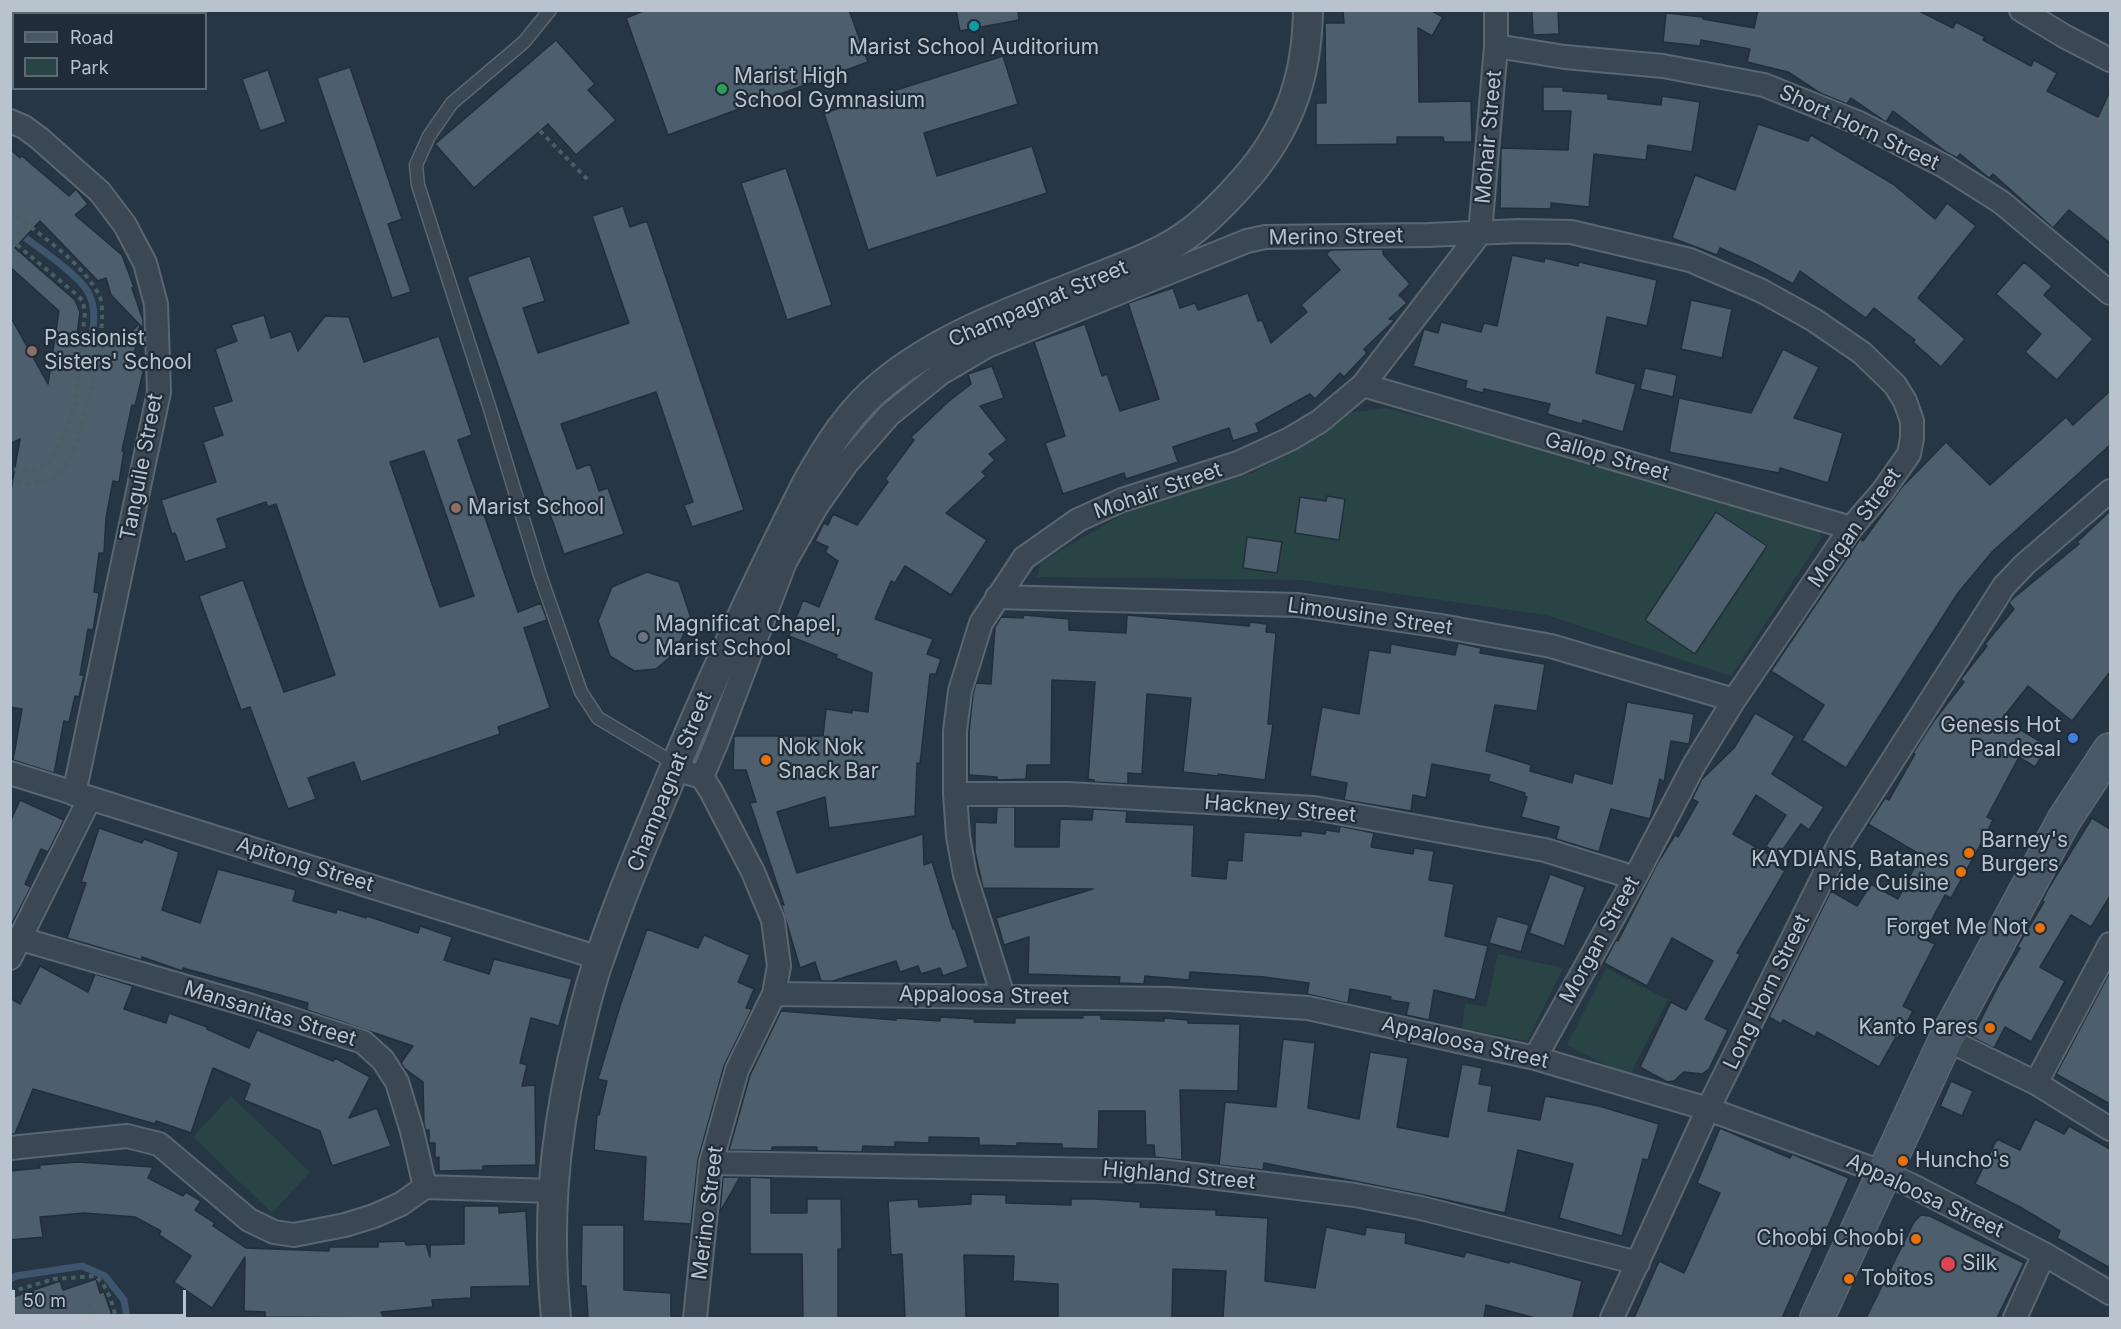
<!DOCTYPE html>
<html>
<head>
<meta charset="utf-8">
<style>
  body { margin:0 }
  #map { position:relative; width:2121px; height:1329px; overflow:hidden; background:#273644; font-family:Inter,sans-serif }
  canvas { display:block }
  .frame { position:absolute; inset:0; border:12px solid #b9c3cd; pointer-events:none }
  .legend { position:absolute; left:12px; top:12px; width:195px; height:78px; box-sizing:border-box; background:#202d39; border:2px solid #5d6974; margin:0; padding:8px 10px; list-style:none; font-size:18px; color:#b9c3cd }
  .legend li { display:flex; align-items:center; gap:12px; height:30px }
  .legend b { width:30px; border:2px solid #5d6974 }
  .scale { position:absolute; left:12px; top:1290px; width:174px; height:27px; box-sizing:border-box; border:3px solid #b9c3cd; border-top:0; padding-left:8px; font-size:18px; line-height:21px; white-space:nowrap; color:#b9c3cd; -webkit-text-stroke:4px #202d39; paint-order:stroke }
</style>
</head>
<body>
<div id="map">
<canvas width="2121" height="1329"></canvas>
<div class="frame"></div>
<ul class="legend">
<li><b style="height:8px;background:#495766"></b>Road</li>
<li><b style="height:16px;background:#294445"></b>Park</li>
</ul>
<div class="scale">50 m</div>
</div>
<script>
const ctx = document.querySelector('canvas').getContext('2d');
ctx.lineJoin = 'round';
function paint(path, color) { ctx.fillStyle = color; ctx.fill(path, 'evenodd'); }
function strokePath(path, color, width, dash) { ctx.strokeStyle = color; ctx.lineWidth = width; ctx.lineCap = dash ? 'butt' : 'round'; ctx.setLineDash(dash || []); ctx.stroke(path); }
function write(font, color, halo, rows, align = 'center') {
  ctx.font = font + ' Inter,sans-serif'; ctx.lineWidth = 4.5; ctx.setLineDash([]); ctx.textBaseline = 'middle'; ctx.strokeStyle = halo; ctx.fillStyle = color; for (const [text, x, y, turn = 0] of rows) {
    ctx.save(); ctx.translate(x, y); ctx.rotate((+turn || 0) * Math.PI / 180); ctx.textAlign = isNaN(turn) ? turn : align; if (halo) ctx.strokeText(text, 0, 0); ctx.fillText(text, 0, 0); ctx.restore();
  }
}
paint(new Path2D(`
  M1386,408L1812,519L1822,537L1731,676L1546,615L1301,580L1037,577L1041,562L1130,510L1255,472L1349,413Z
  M1498,954L1563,968L1527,1041L1462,1028L1465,1003L1486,1007Z
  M1606,968L1668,1000L1629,1077L1567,1045Z
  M231,1096L310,1172L272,1213L193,1137Z`), '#294445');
strokePath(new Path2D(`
  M19,233C37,247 80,275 89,294C97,310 93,329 91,345
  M10,1279L16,1276L82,1266L105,1276L124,1300L127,1318`), '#3d566d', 7);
const building = new Path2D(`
  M646,10H849L868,62L668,135L626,18Z
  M956,10H1018L1019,20L960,31Z
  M1343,10H1430L1443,17L1432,36L1418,28L1419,102L1471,101L1472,142H1444L1443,137H1397V144L1316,145V103H1326L1325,23H1344Z
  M1532,10H1558L1559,34L1533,35Z
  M1758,10H1917L1953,28L1956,22L1985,37L1983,40L2031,66L2034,60L2057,73L2047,91L2098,117L2110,91V243L2069,210L2053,228L1993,174L1989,178L1960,154L1957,158L1946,152L1893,111L1886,122L1851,98L1847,104L1820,93L1788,72L1747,62L1750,49L1701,40L1700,46L1663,42L1666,13L1703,17V19L1754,28Z
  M556,40L595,84L588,90L616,120L576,155L548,124L474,188L435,144Z
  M1003,56L1018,104L924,133L937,176L1032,146L1047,193L868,250L824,113Z
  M350,67L402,219L388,224L411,292L392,298L317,78Z
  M268,70L286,122L260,131L242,79Z
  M1543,87H1563V91L1608,94V99L1661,105L1662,96L1700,102L1692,152L1648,145L1646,160L1594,154L1589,207L1551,203V209L1500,208L1501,148L1568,150L1571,111H1543Z
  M1758,124L1808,141L1811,135L1893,184L1935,219L1947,203L1976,226L1918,298L1965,339L1941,367L1913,342L1915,340L1874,308L1866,318L1800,271L1793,284L1758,265L1720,248L1717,255L1672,238L1695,175L1735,190Z
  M10,149L20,158L22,156L69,196L76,189L88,204L75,215L122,255L134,287L132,288L143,320V329L140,325L132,365L144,368L135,406L132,405L122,451H124L119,482L113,481L106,518L104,553H99L94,592L99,593L93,630L88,629L80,675H84L79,697L75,696L69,722L64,721L54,773L13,760L22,709L10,707V495L20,439L10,444V316L48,384L59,311L10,267ZM40,221L98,281L106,278L111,295L139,324L122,341L113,332L111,342L77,335L80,312L75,300L15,248Z
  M786,168L832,305L787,320L741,183Z
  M623,206L630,227L647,221L744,510L692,527L684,505L693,502L656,392L561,424L577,469L590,464L599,491L608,488L624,534L564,554L467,277L530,256L545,301L523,308L538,353L629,323L592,216Z
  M1383,249V254L1410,284L1399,295L1407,303L1389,319L1395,320L1364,349L1367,353L1344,377L1340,373L1315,399L1310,394L1256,424L1259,432L1233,441L1229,428L1173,447L1178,462L1126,479L1124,473L1063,494L1045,443L1065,436L1034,342L1085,324L1102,376L1107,374L1120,411L1159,399L1128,303L1173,288L1180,308L1195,303L1198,310L1248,293L1258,321L1262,320L1271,343L1307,312L1301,305L1340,270L1326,254L1331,250Z
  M1512,255L1544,262L1545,258L1578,266L1579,262L1657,280L1647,326L1607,317L1596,373L1636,384L1623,432L1583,420L1582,424L1547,414L1550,404L1484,389L1483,393L1465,388L1467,381L1413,366L1424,329L1438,333L1441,322L1481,332L1484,323L1497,326Z
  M2024,262L2052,286L2044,295L2093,339L2057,380L2025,352L2041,334L1996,294Z
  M1691,300L1732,309L1722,358L1681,349Z
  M264,315L271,338L291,331L298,351L325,316L349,317L364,362L439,336L472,435L458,440L518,612L541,603L547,620L524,628L550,708L498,727L500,734L361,782L354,762L308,778L316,799L288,809L250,707L241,710L199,596L243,580L284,692L335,675L276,504L268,507L266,502L217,519L227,548L185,562L175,533L172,534L161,500L216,482L203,442L223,435L213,407L232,401L215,349L237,341L231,325ZM424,451L474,596L440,607L390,462Z
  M1783,349L1819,367L1794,418L1843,433L1828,483L1780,468L1779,473L1669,452L1679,398L1751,413Z
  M992,366L1004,398L980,406L1007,440L989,454L995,460L982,472L986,476L946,513L987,540L951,595L905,566L895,583L891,581L875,619L933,639L927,654L941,659L936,674H930L920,764L917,763L915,816L829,828L825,797L777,812L797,873L923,834L924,865L932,862L953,929H955L968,967L943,976L940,968L921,974L918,966L900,972L896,961L833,981H821L815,962L800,968L781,904L784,905L750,803L756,802L746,770H733L734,736H823L826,709L852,713V710L868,712L872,673L836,658L837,655L789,636L803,600L819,607L838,561L825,552L828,547L815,541L824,523L828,525L833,514L857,525L888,482L885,479L914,440L911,437L949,401L971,384L968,374Z
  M1645,368L1677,375L1673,397L1640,389Z
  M2110,391V445L1992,552L1958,593L1846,768L1802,740L1824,705L1771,671L1860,539L1863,541L1902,487L1946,442L1990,485L2066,417L2073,425Z
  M1327,496L1345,499L1339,540L1295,533L1300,497L1326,501Z
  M2110,511V672L2072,721L2028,686L2002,719L2048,746L2035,767L2019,757L1987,817L1993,820L1984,838L1951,898L1945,895L1922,938L1935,944L1903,1006L1913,1011L1898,1038L1896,1037L1879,1067L1817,1032L1815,1037L1783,1020L1781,1024L1769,1017L1831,891L1857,906L1871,884L1898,899L1921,855L1868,824L1885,798L1889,800L1915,754L1913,753L1933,722L1964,682L1961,679L1987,646L1985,644L2014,609L2009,603L2011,600L2079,544L2077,542Z
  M1716,512L1767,546L1695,654L1645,620Z
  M1247,537L1282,542L1277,573L1243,568Z
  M647,572L679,582L691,618L675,653L656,669L634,671L610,656L598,621L612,587Z
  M1024,615L1069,619V630L1126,633L1127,615L1249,626L1250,622L1267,624L1266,632L1276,633L1268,724H1273L1265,780L1218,774V776L1183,772L1191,698L1147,694L1142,774L1128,773V784L1094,782V780L1088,779L1095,682L1052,680L1051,765H1027L1026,779L997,780V777L969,775V732L973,694L976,683L991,684L995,627L1001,617L1023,618Z
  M1458,643L1481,648L1480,653L1545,664L1537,711L1495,705L1486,751L1531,765L1530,771L1572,783L1574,773L1612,784L1627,702L1694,714L1689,744L1671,741L1664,782L1660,779L1650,819L1611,809L1599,852L1556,839L1559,827L1521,817L1527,797L1524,796L1525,793L1488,781L1490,775L1432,764L1426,798L1413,795L1411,811L1344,800L1347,783L1310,776L1322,707L1359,714L1369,650L1390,653L1391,644L1455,655Z
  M1755,713L1795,736L1772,774L1824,807L1809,830L1801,824L1779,855L1766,846L1786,815L1756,795L1733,834L1777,859L1774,864L1785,871L1737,953L1740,955L1705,1019L1728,1030L1709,1069L1702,1074L1684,1072L1674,1081L1667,1082L1640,1067L1671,1002L1686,1010L1713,961L1672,938L1647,986L1604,963L1616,940L1618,941L1657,864L1675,835L1678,837L1698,802L1692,799L1702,779L1734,748Z
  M20,800L64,820L48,852L41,849L25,884L31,887L10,927V822Z
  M997,807H1015V847H1059L1060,819L1092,820L1093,809L1127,811L1126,822L1194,825L1192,876L1226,879L1228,860L1242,861L1244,832L1301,836V831L1325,834L1326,830L1339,832L1340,826L1374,833L1371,847L1413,854L1414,848L1434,851L1429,880L1454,884L1445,936L1488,946L1475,1000L1434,990L1429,1020L1406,1015L1409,1003L1390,1000L1391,997L1350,989L1348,1003L1342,1002L1307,994L1309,983L1264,977L1190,972L1189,980L1145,976L1144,984L1119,983L1120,977L1028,974L1029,937L1004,945L996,918L1093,889L983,888L975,852V822L996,823Z
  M2092,818L2110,829V896L2091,927L2071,915L2040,967L2065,981L2031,1042L2005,1027L1994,1048L1972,1037L2000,982L2020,948L2017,947L2044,902L2042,901L2048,889Z
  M99,828L142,843L144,839L179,852L162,910L200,923L218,869L296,890L293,901L336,913L337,909L366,918L367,916L418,933L420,926L452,937L444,960L489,974L494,959L572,979L559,1026L531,1018L520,1063L527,1065L522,1086L535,1085L536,1165L483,1166V1170L439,1171V1157L435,1158V1143H429V1130L426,1131L424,1125L423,1082L404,1068L401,1063L413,1046L307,1010L308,1003L183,968L182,971L142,957V960L67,938L86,883L81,882Z
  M1550,874L1585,887L1564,946L1529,933Z
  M1497,916L1529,925L1521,952L1489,943Z
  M647,929L698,948L704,935L750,955L738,982L754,989L746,1008L752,1009L724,1066L698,1160L691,1224L643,1221L646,1157L594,1150L597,1115H599L607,1081L598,1079L620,1006Z
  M40,966L88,992L95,974L133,986L124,1009L166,1023L169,1013L207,1027V1029L249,1048L257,1030L333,1061L335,1058L370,1077L349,1118L377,1108L391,1146L332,1166L320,1131L244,1100L250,1084L213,1068L191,1133L156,1121L155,1124L33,1089L15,1134H10V998L20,1004Z
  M2110,972V1104L2056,1074Z
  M781,1011L896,1020V1018L940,1021V1017L975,1019L974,1022L1015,1023V1018H1083V1015H1101V1019L1164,1021V1018L1188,1020V1023L1240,1024L1238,1091L1180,1090L1182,1160L1155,1157L1154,1145H1146L1145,1111H1099L1098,1149L1062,1148V1144L1017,1143V1146L979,1145V1138L929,1137V1143L895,1142V1147L863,1146L862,1152L817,1151V1147H772V1151L729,1150L750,1075Z
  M1283,1039L1315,1043L1308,1108L1359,1119L1370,1052L1408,1058L1397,1127L1448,1137L1462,1064L1482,1068L1479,1084L1492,1086L1488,1111L1540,1120L1545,1096L1599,1106L1659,1124L1648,1160L1643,1159L1622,1236L1559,1218L1573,1164L1518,1150L1505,1213L1424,1195L1264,1163L1263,1170L1219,1165L1225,1102L1276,1107Z
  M1951,1081L1973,1091L1962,1116L1940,1106Z
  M2035,1119L2064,1134L2069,1126L2110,1149V1268L2057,1238L2060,1231L2020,1207L1975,1184L1997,1139L2020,1150Z
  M1720,1128L1790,1158L1792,1154L1849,1178L1825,1233L1821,1231L1782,1318H1634L1659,1261L1684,1273L1720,1193L1697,1183Z
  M78,1162L153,1167L148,1178L183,1196L186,1192L201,1201L195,1210L215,1223L213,1226L246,1248L329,1251V1247H378V1242L405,1241L406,1245L426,1244L430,1257V1245L464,1244V1206H499V1213L526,1211L530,1286L471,1287V1298L432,1300L433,1307L381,1312L384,1318L265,1317V1312L244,1311L245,1257L212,1308L174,1282L191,1256L159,1235L161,1231L135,1217L84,1213L40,1217L43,1237L10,1240V1171L40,1168L39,1165Z
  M723,1177H740L720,1212Z
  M750,1177L771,1178V1213H807V1199H841L842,1249H838V1318H803L802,1254H750Z
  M971,1194L1006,1195V1203L1071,1205V1199H1096L1141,1202L1140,1207L1216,1210V1215L1268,1218L1265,1281L1315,1288L1326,1227L1365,1235L1366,1227L1406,1233L1405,1243L1464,1257L1466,1252L1509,1263L1510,1261L1582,1281L1573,1318H1535L1486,1305L1484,1318H1223L1226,1271L1173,1269L1172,1318H1058V1284L1013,1281L1014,1256L964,1255L966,1318H905L902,1254L891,1255L888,1201L918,1199L919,1207L971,1204Z
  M1921,1215L1930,1216L2024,1263L1997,1318H1866L1914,1222Z
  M582,1225H624V1290L671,1293V1318H588L586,1286H581Z
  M96,1279L100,1293L104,1292L113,1318H13L10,1311V1298L60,1281L63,1290Z`);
paint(building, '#4d5e6c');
strokePath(building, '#222f3b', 1.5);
const service = new Path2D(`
  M550,10L524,42L452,103L429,136L416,165L418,185L490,409L540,575L581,692L598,718L662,756L675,766`);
const minor = new Path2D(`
  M2021,10L2064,36L2110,60
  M1496,46L1565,57L1663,66L1764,85L1859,123L1944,166L2001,202L2110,293
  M10,121L24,127L39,138L100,192L125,225L145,263L156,304L159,392L74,794
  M1363,385L1851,528
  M997,597L1298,605L1441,626L1551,646L1734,700
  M10,773L599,958
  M688,773L702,777L711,791L753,872L773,920L779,966L774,994L737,1070L711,1163L695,1318
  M702,777L716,744L785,562L816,507L847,463L889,415L941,373L987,346L1247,241L1265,237L1428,235L1520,231L1571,232L1690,260L1762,291L1814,320L1862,353L1895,385L1905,401L1912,421V438L1909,454L1883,491L1851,528L1734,700L1694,765L1635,878L1535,1058
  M955,794H1068L1314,808L1545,850L1635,878
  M21,939L252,1006L363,1042L383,1060L397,1082L412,1131L425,1187
  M10,958L90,798
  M774,994L1170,999L1308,1008L1535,1058L1708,1109L1884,1173L1913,1186L2044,1254L2110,1293
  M1003,996L965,875L958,836L955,794V731L960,691L981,623L1024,558L1078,520L1122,500L1238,463L1290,439L1320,421L1363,385L1480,233L1496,46V10
  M1946,1039L2036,1083L2110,1129
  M2036,1083L2110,944
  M10,1148L127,1136L159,1144L249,1220L274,1232L294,1235L345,1225L374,1216L401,1204L425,1187L552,1191
  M711,1163L1161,1171L1355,1195L1421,1208L1638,1263
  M1612,1318L1708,1109L1841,841L2004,586L2025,564L2110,491
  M2015,1318L2044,1254`);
const tertiary = new Path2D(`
  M556,1318C547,1226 553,1148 573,1057C581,1024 588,989 600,957C620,898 644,841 668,784C710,682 757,582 807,483C827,447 851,409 884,383C943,335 1016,310 1086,282C1118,269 1152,258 1181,239C1208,221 1232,195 1253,170C1292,121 1307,73 1308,10`);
const secondary = new Path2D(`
  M1817,1318L1946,1039L2064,820L2110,750`);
strokePath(service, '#5a6671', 15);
strokePath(minor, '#5a6671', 26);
strokePath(tertiary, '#5a6671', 32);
strokePath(secondary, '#5a6671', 36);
strokePath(new Path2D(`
  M540,131L589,181
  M10,210C40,237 79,258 99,295C111,317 85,423 75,447C71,458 65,471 55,477C43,485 24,484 10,481
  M10,239L77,295L83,301L85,313L75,405L65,434L48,465L33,470L10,469
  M10,1292L54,1279L95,1276C108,1286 112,1303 116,1318
  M88,1303L94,1318`), '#476061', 4, [4.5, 4.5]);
strokePath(service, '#3b4853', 12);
strokePath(minor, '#3b4853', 22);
strokePath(tertiary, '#3b4853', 28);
strokePath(secondary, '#495766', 33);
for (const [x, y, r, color] of [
  [974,26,6,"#0f9aa8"],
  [722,89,6,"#2e9e5b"],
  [32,351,6,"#8d6e63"],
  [456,508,6,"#8d6e63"],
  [643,637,6,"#6b7280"],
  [2073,738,6,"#3f7fe0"],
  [766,760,6,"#e8710a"],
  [1969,853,6,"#e8710a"],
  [1961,872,6,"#e8710a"],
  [2040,928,6,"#e8710a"],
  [1990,1028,6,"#e8710a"],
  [1903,1161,6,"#e8710a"],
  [1916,1239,6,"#e8710a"],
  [1948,1264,8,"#e0444e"],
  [1849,1279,6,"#e8710a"]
]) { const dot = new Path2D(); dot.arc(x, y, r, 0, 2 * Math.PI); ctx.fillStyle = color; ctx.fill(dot); strokePath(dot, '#202d39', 2); }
write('21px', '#b9c3cd', '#202d39', [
  ["Marist School Auditorium",974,48,"center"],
  ["Marist High",734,77],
  ["School Gymnasium",734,101],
  ["Passionist",44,339],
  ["Sisters' School",44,363],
  ["Marist School",468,508],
  ["Magnificat Chapel,",655,625],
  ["Marist School",655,649],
  ["Genesis Hot",2061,726,"right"],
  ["Pandesal",2061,750,"right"],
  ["Nok Nok",778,748],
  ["Snack Bar",778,772],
  ["Barney's",1981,841],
  ["Burgers",1981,865],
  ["KAYDIANS, Batanes",1949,860,"right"],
  ["Pride Cuisine",1949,884,"right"],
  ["Forget Me Not",2028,928,"right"],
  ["Kanto Pares",1978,1028,"right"],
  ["Huncho's",1915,1161],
  ["Choobi Choobi",1904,1239,"right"],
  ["Silk",1962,1264],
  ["Tobitos",1861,1279]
], 'left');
write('21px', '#b9c3cd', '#202d39', [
  ["Short Horn Street",1859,128,25],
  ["Mohair Street",1489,137,-85],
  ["Merino Street",1336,237,-1],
  ["Champagnat Street",1038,304,-23],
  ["Gallop Street",1607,457,16],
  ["Tanguile Street",142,467,-79],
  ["Mohair Street",1158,491,-19],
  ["Morgan Street",1855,528,-54],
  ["Limousine Street",1370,617,8],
  ["Champagnat Street",670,782,-68],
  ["Hackney Street",1280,809,5],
  ["Apitong Street",305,865,17],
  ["Morgan Street",1600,940,-61],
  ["Long Horn Street",1767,992,-64],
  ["Appaloosa Street",984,996,1],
  ["Mansanitas Street",270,1014,17],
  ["Appaloosa Street",1465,1043,13],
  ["Highland Street",1179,1176,5],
  ["Appaloosa Street",1925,1196,25],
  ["Merino Street",708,1213,-83]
]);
</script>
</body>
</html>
